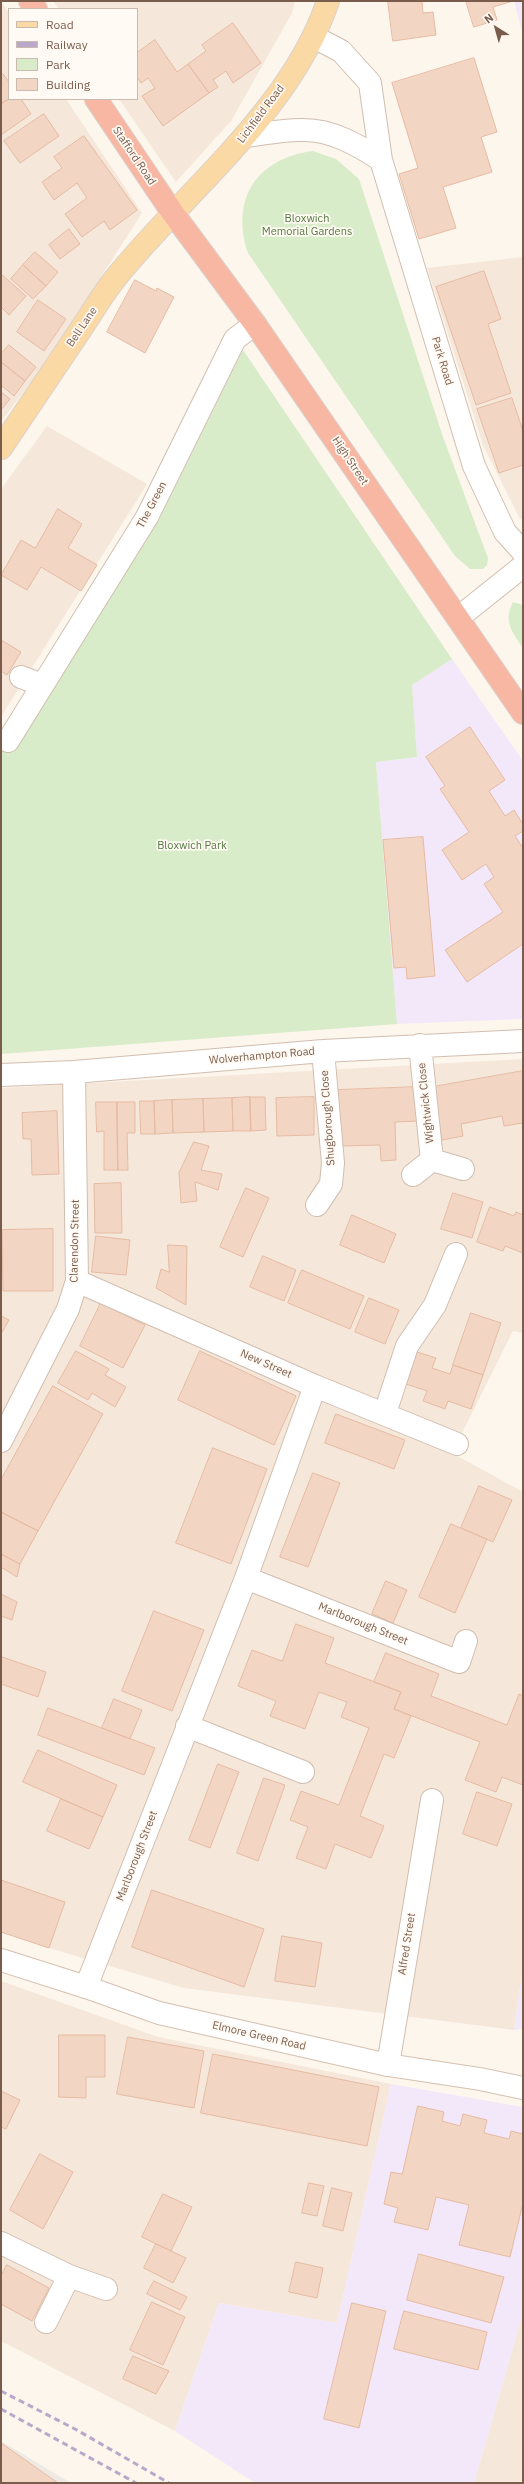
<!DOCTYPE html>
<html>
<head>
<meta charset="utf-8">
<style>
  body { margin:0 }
  #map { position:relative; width:524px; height:2484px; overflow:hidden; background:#fdf6ec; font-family:"IBM Plex Sans",sans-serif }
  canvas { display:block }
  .frame { position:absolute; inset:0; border:2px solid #7a5c4d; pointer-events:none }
  .legend { position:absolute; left:8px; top:8px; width:130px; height:92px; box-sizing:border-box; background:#fffaf3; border:1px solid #cabbb1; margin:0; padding:5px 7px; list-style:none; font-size:12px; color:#7a5c4d }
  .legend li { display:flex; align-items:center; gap:8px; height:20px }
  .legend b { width:20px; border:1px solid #cabbb1 }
  .north { position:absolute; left:476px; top:8px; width:40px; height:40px; -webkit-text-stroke:3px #fffaf3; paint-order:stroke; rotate:323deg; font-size:11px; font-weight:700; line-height:16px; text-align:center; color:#7a5c4d }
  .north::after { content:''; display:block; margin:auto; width:14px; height:18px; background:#7a5c4d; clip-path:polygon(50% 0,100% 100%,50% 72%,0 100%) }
</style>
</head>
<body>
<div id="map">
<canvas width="524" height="2484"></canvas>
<div class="frame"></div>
<ul class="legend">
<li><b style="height:5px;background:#fbd9a5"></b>Road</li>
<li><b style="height:5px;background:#b9a8c9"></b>Railway</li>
<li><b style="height:11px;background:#d8ecc9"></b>Park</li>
<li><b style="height:11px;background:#f3d5c3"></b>Building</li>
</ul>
<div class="north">N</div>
</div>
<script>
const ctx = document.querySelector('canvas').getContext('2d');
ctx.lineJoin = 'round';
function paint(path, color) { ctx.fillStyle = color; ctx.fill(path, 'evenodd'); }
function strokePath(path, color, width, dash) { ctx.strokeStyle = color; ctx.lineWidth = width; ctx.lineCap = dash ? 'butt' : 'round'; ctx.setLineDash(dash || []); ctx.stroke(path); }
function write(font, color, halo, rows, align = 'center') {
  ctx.font = font + ' "IBM Plex Sans",sans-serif'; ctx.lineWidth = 3.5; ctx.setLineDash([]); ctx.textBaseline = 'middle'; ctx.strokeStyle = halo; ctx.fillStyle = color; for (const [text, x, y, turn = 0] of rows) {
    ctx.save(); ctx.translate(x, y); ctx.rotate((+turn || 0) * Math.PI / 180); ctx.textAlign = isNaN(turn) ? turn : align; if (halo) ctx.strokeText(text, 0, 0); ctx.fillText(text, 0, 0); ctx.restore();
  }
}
paint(new Path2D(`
  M1,1L9,13V99H66L142,213L47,361L1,422Z
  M53,1H295L292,13L231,121L176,182L119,99H137V9H59Z
  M523,257V518L520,519L483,445L427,268Z
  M47,426L147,484L1,717V489Z
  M523,1059V1333L513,1331L452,1453L523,1492V1967L514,2030L184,1988L49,1948L1,1932V1088Z
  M1,1981L158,2037L391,2084L337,2323L219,2303L175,2431L1,2341Z
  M523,2312V2483H474Z`), '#f5e8da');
paint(new Path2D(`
  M1,2441L71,2483H1Z`), '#efe9e4');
paint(new Path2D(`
  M514,1H523V35Z
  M452,659L523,761V1019L397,1024L376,762L417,757L412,685Z
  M523,1967V2029L514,2030Z
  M391,2084L523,2107V2312L474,2483H255L175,2431L219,2303L337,2323Z`), '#f3e8fa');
paint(new Path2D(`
  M313,151L336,159L359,179L443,437L488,558L487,565L483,569H470L455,556L248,253C230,199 257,158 313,151Z
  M243,350L452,659L412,685L417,757L376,762L397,1024L1,1054V735L8,754L170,497Z
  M513,602L523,605V648C512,632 503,621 513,602Z`), '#d8ecc9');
const building = new Path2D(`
  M388,1H422L423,13L433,12L436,35L393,41Z
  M466,1H510V2L493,7L497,20L474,27Z
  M233,23L261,63L233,83L226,71L213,80L218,87L209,93L188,64L206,51L202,45Z
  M155,40L177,72L188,64L209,93L163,126L142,96L155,88L148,78L141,83L137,77V53Z
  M474,58L497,132L481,137L492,172L443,187L456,228L419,239L399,174L418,168L392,83Z
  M3,74L9,82V99L1,104V75Z
  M9,99H21L31,114L1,135V104Z
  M44,114L59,136L20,163L4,141Z
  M84,136L137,210L110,230L104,221L82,237L65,214L87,198L77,183L54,200L42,182L62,168L54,157Z
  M69,229L80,244L60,259L49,245Z
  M35,252L58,272L46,286L23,265Z
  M23,265L46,286L33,299L11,279Z
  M484,271L501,319L488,324L511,393L476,405L436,287Z
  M1,274L26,296L9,315L1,307Z
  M135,280L156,291L157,288L174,297L145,353L107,332Z
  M38,300L66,319L44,351L17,332Z
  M9,345L36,367L25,381L1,362V354Z
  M1,362L25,381L14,396L1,385Z
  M1,392L10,399L1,410Z
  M512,398L523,431V465L499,473L477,409Z
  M58,509L82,524L68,548L97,565L81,591L41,567L27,590L1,575L21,540L35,548Z
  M1,640L21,652L7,675L1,671Z
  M470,727L505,780L489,791L505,816L514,810L523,824V831L515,836L523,848V944L467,982L445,950L503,912L484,884L494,877L486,864L462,880L442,850L469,832L440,789L445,786L426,757Z
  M423,837L435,976L407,979L406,967L394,968L383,840Z
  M523,1071V1123L504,1126L502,1116L461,1124L463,1136L442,1140L433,1087Z
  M417,1087L418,1121L395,1122L396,1160L381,1161L380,1145L340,1146L338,1090Z
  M250,1097H265L266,1130L251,1131Z
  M250,1097L251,1131H233L232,1098Z
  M314,1097V1135L277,1136L276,1098Z
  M232,1098L233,1131L204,1132L203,1099Z
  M203,1099L204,1132L173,1133L172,1100Z
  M172,1100L173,1133L155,1134L154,1101Z
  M140,1101H154L155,1134H141Z
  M96,1102H117L118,1170H104V1131L97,1132Z
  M117,1102H135V1133H127L128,1170H118Z
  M57,1111L59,1174L32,1175L31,1139H23L22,1113Z
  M194,1142L209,1146L201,1170L222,1174L218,1190L195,1182L197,1201L181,1203L179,1173Z
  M121,1183L122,1233H95L94,1184Z
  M246,1188L269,1198L243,1257L220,1247Z
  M453,1193L483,1202L472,1238L441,1229Z
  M490,1207L514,1216L516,1212L523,1215V1253L505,1246L503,1251L477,1242Z
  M352,1215L396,1234L384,1263L340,1245Z
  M53,1229V1291H3L2,1230Z
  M96,1236L130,1240L126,1275L92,1272Z
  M168,1245L187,1246L186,1305L156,1288L161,1269L169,1272Z
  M263,1256L296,1270L284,1301L250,1287Z
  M302,1270L364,1296L350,1329L288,1303Z
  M369,1298L399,1310L385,1344L355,1332Z
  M101,1303L145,1325L123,1368L80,1346Z
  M471,1313L501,1323L483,1375L453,1365Z
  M1,1316L9,1320L1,1334Z
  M76,1351L109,1369L105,1375L126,1387L115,1407L92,1393L88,1400L58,1383Z
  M200,1351L296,1396L274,1445L178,1400Z
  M417,1352L436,1358L432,1368L450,1374L453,1365L483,1375L471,1409L448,1401L445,1409L423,1401L427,1391L406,1384Z
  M53,1386L103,1414L38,1531L1,1512V1480Z
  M336,1414L405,1440L394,1469L325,1443Z
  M213,1448L267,1469L231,1564L176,1543Z
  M313,1473L340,1483L308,1567L280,1557Z
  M479,1486L512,1500L493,1542L461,1528Z
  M1,1512L38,1531L20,1564L1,1554Z
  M451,1524L487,1539L455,1613L419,1597Z
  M1,1554L20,1564L17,1577L1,1567Z
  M386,1581L407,1590L393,1623L372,1614Z
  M1,1594L17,1602L12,1620L1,1616Z
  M154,1611L204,1630L172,1711L122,1691Z
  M296,1624L334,1638L325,1663L401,1692L394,1709L411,1716L394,1758L384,1754L360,1816L384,1826L371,1858L335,1844L326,1869L296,1858L308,1827L290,1820L301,1791L339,1805L369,1728L341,1717L347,1702L319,1692L305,1729L270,1716L276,1701L238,1686L252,1650L282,1661Z
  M386,1653L439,1674L431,1696L507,1725L519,1694L523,1696V1785L502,1777L496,1792L465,1780L480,1742L394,1709L401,1692L374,1682Z
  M2,1657L46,1672L38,1697L1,1684Z
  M114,1699L142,1710L130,1739L102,1728Z
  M48,1708L155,1748L144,1775L38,1735Z
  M38,1750L117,1785L103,1817L23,1782Z
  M218,1764L239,1772L210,1848L189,1840Z
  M264,1778L285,1785L258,1861L237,1853Z
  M477,1792L512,1804L497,1846L463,1834Z
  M61,1799L103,1817L89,1849L47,1831Z
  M1,1880L65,1902L49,1948L1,1932Z
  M152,1890L264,1929L244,1987L132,1947Z
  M282,1936L322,1943L315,1987L275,1981Z
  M59,2035H105V2077H86V2098L59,2097Z
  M128,2037L204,2051L194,2108L117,2094Z
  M213,2054L379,2087L367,2146L201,2113Z
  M1,2091L20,2100L6,2129L1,2127Z
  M418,2106L444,2112L442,2121L460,2126L463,2114L487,2120L484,2133L509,2139L511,2131L523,2134V2203L510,2257L459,2245L469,2205L436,2197L428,2230L394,2222L398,2208L384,2204L391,2172L402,2174Z
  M40,2154L73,2172L43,2229L10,2210Z
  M309,2183L324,2186L317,2216L302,2213Z
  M332,2188L352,2193L343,2231L323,2226Z
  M163,2194L192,2207L171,2251L142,2237Z
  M156,2244L186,2258L173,2283L144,2268Z
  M419,2254L504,2277L491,2323L407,2300Z
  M296,2262L323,2268L317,2298L289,2292Z
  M7,2265L49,2288L32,2321L1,2304V2276Z
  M154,2281L187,2297L180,2310L147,2294Z
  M152,2302L185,2317L163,2365L130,2350Z
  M352,2303L386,2311L359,2428L324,2419Z
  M404,2311L487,2332L478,2370L394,2349Z
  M133,2356L169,2371L156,2394L123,2379Z
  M1,2443L58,2483H1Z`);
paint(building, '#f3d5c3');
strokePath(building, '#e6bba3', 1);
const street = new Path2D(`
  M314,37L341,51L370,83L381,160L474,466L505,532L523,552
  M245,136C264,134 285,129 304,130C332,130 358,145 381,160
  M458,618L523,566
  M21,677L42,685
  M8,741L147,517L235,339L255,324
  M420,1045L432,1160
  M1,1075L74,1072L323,1051L523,1041
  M413,1175L432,1160L463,1169
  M317,1205L331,1184L333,1163L323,1051
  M77,1281L315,1386L457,1444
  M385,1413L407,1346L435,1305L456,1254
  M1,1441L68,1309L77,1281L74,1072
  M246,1578L459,1662L466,1641
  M187,1726L303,1772
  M86,1987L246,1578L315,1386
  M388,2065L432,1800
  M1,2243L69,2276L106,2289
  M46,2322L69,2276`);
const secondary = new Path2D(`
  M1,1960L86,1987L159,2013L388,2065L480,2079L523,2088`);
const primary = new Path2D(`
  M1,448C27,409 53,371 79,332C92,313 103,293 118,275C188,189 292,109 328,1`);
const highway = new Path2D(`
  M30,1L36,9
  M96,99L172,212L255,324L523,713`);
strokePath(street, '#d1beb0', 24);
strokePath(secondary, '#d6c0b0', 24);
strokePath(primary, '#dad1cd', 24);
strokePath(highway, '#dad1cd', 24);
strokePath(street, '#fff', 22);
strokePath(secondary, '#fff', 22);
strokePath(primary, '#fbd9a5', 22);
strokePath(highway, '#f7b7a3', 22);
strokePath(new Path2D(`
  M1,2391L75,2429L169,2483
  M1,2409L136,2483`), '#b9a8c9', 3, [6, 4]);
write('11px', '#7a5c4d', '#fffaf3', [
  ["Lichfield Road",261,114,-53],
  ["Stafford Road",134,156,56],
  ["Bell Lane",82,327,-56],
  ["Park Road",442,361,73],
  ["High Street",350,461,56],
  ["The Green",152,505,-62],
  ["Wolverhampton Road",262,1056,-5],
  ["Wightwick Close",426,1103,-96],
  ["Shugborough Close",328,1118,-94],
  ["Clarendon Street",75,1241,-89],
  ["New Street",266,1364,24],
  ["Marlborough Street",363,1624,22],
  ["Marlborough Street",137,1856,-69],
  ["Alfred Street",407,1944,-81],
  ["Elmore Green Road",259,2036,13]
]);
write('11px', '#537a41', '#fffaf3', [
  ["Bloxwich",307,219],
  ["Memorial Gardens",307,232],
  ["Bloxwich Park",192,846]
]);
</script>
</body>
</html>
